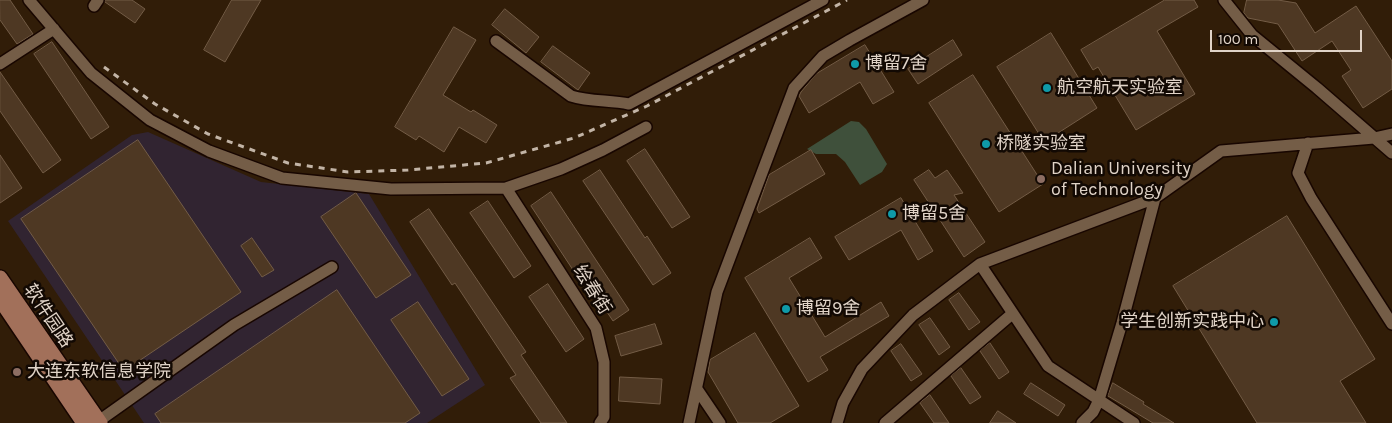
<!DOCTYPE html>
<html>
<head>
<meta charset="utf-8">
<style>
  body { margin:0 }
  #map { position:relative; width:1392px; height:423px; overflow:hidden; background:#311d08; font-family:Karla,sans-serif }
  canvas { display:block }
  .scale { position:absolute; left:1210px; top:30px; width:152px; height:22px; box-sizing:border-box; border:2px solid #e0d3c7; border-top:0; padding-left:6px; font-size:15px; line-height:18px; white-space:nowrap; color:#e0d3c7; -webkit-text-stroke:4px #120903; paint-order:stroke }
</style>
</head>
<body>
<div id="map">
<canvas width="1392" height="423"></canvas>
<div class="scale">100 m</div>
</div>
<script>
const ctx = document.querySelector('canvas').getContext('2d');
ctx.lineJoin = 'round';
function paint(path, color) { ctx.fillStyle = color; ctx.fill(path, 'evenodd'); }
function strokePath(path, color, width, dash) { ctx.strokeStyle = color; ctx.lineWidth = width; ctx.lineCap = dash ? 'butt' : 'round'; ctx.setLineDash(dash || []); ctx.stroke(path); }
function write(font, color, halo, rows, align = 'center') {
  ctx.font = font + ' Karla,"Noto Sans SC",sans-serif'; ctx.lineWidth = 5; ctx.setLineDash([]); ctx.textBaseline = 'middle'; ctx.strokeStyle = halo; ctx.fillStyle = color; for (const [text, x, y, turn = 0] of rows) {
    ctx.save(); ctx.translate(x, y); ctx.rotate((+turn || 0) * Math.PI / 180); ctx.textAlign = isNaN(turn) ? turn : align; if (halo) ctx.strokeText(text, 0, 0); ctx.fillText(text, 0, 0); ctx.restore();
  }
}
paint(new Path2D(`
  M148,132L261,182L369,194L485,385L427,423H144L8,221L132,135Z`), '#312431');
paint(new Path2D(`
  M851,121L859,122L866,129L887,164L882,172L860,185L845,162L836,154H816L807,149Z`), '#3f503b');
const building = new Path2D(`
  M0,0H10L33,34L17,44L0,20Z
  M105,0H132L145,9L135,23L105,2Z
  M232,0H261L225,62L204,50Z
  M1165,0H1194L1198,7L1157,31L1195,94L1136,130L1098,67L1093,70L1081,50Z
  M1247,0H1278L1296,3L1315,33L1356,6L1392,61V89L1363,108L1342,76L1351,70L1332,41L1302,61L1278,24L1248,18L1244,13Z
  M505,9L539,37L526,53L492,25Z
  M454,27L476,40L443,95L471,112L473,110L497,125L486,143L459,127L444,152L419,136L416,140L395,127Z
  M1051,33L1097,108L1044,142L997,67Z
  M953,40L962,55L918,84L908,69Z
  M52,42L109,127L91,139L34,54Z
  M865,45L894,92L873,104L860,82L809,113L799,96L801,92L816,74Z
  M553,46L590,73L578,90L541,62Z
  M0,72L61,160L43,173L0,111Z
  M973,75L1043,184L999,212L929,103Z
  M138,140L241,292L124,371L21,219Z
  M645,149L690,217L672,228L627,161Z
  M811,150L825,174L759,213L757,209L769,175Z
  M0,155L22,188L0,203Z
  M600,170L645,238L647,236L671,273L653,285L583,181Z
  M929,170L935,178L947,170L963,193L954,195L985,242L964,257L914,180Z
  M551,192L629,310L613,321L577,267L573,270L531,206Z
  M356,193L411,275L376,298L321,217Z
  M901,198L933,251L918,260L901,230L849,260L835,237Z
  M488,201L531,266L514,278L470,213Z
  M429,209L526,352L521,355L567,423H541L510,378L516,375L455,283L452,285L410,222Z
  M1287,216L1375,359L1340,381L1366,423H1257L1173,286Z
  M252,238L274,270L262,277L241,246Z
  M810,238L822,258L789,278L825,337L881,302L889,316L820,357L828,370L808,382L745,278Z
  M548,284L584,339L566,352L529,297Z
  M337,290L420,413L405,423H161L155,414Z
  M959,293L980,322L969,330L949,300Z
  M418,302L469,379L442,396L391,320Z
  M930,318L950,347L939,355L919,325Z
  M655,324L662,344L621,356L615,336Z
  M755,333L799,406L770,423H738L708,372L710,360Z
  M990,343L1009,372L999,379L980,351Z
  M901,344L922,374L911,381L891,351Z
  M961,368L981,397L970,404L951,376Z
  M620,377L662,379L660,404L619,401Z
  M1031,383L1065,405L1058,416L1024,394Z
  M1113,383L1144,402L1143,404L1174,423H1153L1108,396Z
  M930,395L949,423H934L920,403Z
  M998,411L1016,423H990Z`);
paint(building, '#4e3823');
strokePath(building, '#735c46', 1);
const minor = new Path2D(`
  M29,0L91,73L150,120L209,151L282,178L391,189L506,188L561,169L603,150L646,127
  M1224,0L1252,35L1317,88L1392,153
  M94,6L98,0
  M496,41L571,96C590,102 610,100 629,104L823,0
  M0,64L54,29
  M1308,143L1298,173L1311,198L1392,324
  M506,188L596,328L604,362V417L600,423
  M697,389L720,423
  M96,423L234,325L332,267
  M689,423L717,292L794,88L823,56L850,40L923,0
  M837,423L843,403L862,369L913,315L980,264
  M885,423L1012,314
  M1082,423L1093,412L1099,400L1122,323L1155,198
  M1134,423L1048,366L980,264L1155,198L1221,151L1374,138L1392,134`);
const major = new Path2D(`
  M0,278L100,423
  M0,299L84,423`);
strokePath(minor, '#180600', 14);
strokePath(major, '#180600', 18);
strokePath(minor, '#745d47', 11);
strokePath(major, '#a2705a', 15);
strokePath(new Path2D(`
  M104,67L155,104L208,134L288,163L348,172L408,170L486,163L574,138L647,106L847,0`), '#c2b4a6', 3, [6, 6]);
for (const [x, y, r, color] of [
  [855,64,5,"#0f9aa8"],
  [1047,88,5,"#0f9aa8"],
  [986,144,5,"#0f9aa8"],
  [1041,179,5,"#8d6e63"],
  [892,214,5,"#0f9aa8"],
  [786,309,5,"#0f9aa8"],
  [1274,322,5,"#0f9aa8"],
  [17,372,5,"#8d6e63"]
]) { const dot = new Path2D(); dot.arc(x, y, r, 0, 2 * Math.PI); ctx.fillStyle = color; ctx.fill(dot); strokePath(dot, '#120903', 2); }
write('18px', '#e0d3c7', '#120903', [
  ["博留7舍",865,64],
  ["航空航天实验室",1057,88],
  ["桥隧实验室",996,144],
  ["Dalian University",1051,169],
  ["of Technology",1051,190],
  ["博留5舍",902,214],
  ["博留9舍",796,309],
  ["学生创新实践中心",1264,322,"right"],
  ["大连东软信息学院",27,372]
], 'left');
write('18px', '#e0d3c7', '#120903', [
  ["绘春街",592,290,58],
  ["软件园路",48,316,56]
]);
</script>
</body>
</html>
